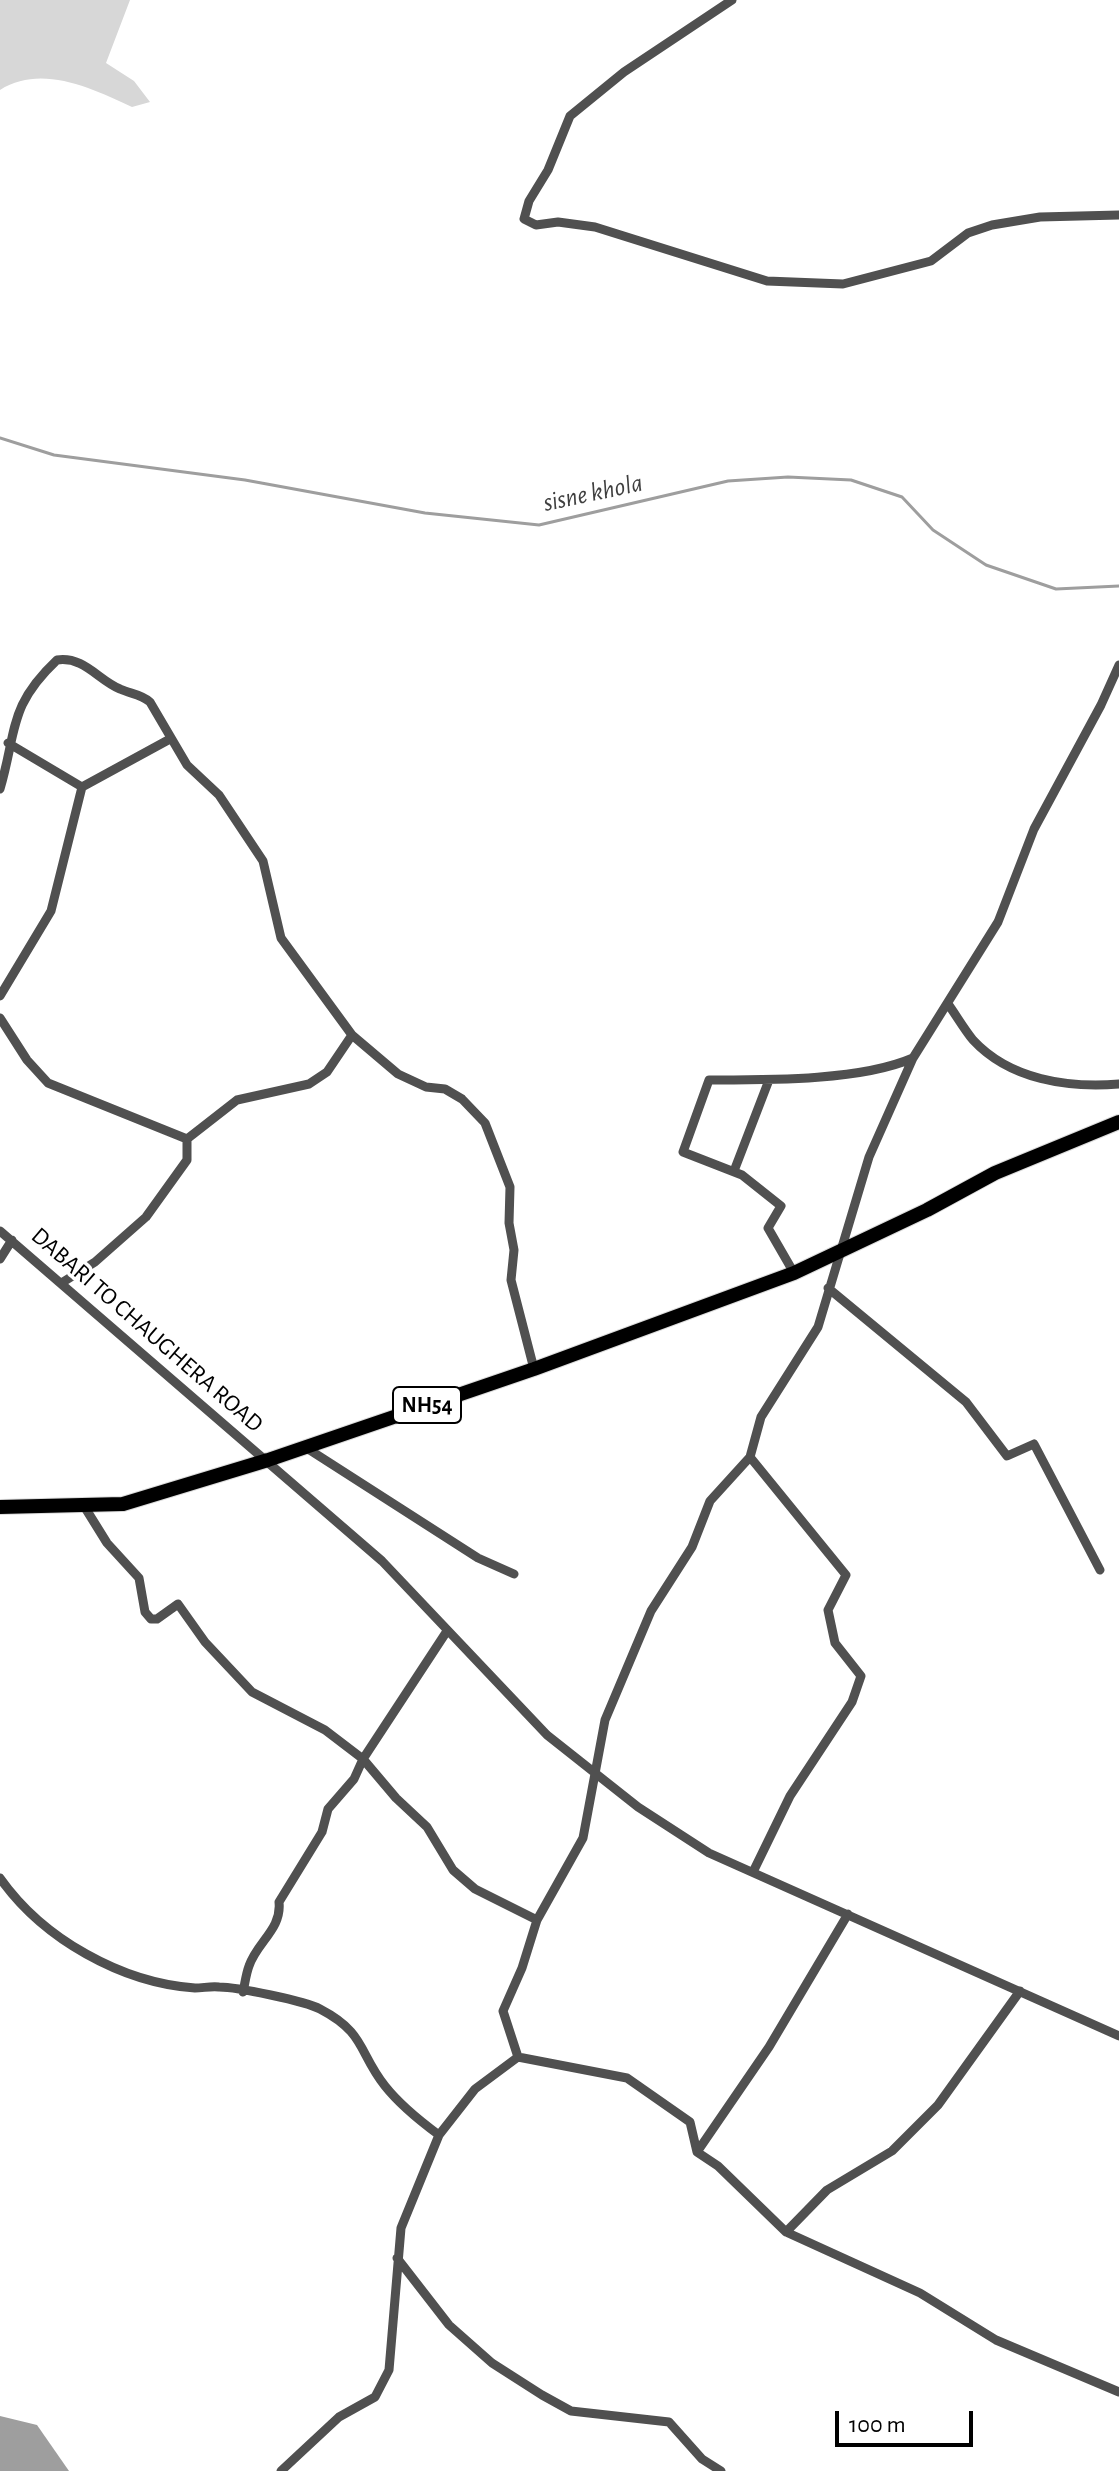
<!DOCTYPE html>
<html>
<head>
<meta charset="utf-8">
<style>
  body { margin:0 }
  #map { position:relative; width:1119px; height:2471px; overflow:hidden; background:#fff; font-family:"Alegreya Sans",sans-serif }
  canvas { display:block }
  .scale { position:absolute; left:835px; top:2411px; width:138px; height:36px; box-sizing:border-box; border:4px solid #000; border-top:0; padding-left:10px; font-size:24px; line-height:28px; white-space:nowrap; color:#000; -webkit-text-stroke:6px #fff; paint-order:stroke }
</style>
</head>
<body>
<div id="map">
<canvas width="1119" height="2471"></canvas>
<div class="scale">100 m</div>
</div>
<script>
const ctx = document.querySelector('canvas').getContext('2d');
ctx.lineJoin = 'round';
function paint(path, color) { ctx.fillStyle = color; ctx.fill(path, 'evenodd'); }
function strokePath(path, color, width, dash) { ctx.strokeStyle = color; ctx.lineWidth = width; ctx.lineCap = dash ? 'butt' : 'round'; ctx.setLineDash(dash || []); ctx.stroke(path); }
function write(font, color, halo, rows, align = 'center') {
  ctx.font = font + ' "Alegreya Sans",sans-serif'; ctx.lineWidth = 7; ctx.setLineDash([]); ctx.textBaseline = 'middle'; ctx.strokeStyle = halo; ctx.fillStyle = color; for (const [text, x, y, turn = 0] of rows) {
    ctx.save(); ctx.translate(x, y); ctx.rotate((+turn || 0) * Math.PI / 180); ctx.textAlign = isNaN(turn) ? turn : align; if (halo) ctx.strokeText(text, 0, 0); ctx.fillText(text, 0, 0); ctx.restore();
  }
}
paint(new Path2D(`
  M0,0H130L106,63L134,81L150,102L132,107C91,88 41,64 0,90Z`), '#d7d7d7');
paint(new Path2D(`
  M0,2416L37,2425L69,2471H0Z`), '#9e9e9e');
strokePath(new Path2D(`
  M0,438L54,455L245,480L425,513L539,525L728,481L788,477L851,480L902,497L933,530L986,565L1056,589L1119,586`), '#9e9e9e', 3);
const primary = new Path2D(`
  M0,1507L123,1504L268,1460L534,1369L794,1273L927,1210L995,1173L1119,1122`);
strokePath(primary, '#dbdbdb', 16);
strokePath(new Path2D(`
  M732,0L624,72L570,116L548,170L529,201L524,219L536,225L558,222L595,227L767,281L843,284L931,261L968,233L992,225L1040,217L1119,215
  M82,787L170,739
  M0,789C17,731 8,706 57,660C84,656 98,680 120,689C131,694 141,694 150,702L187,765L219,795L263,861L281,938L352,1035L398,1074L426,1087L445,1089L462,1099L485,1123L510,1187L509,1223L514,1250L511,1280L534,1369
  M0,996L51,911L82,787L8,743
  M948,1004C956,1015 964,1029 973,1040C1010,1080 1068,1088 1119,1084
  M0,1018L27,1060L48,1083L187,1139V1160L146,1217L95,1262L63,1282
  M187,1139L237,1100L309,1084L327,1072L352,1035
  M734,1171L769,1080
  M0,1231L382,1561L547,1735L638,1807L709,1853L1119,2036
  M0,1259L12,1240
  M794,1273L768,1228L781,1206L742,1175L683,1152L709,1080C768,1080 860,1081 913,1058
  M828,1288L966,1402L1007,1456L1034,1444L1100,1570
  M305,1447L478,1558L514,1574
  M750,1457L846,1575L828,1610L835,1643L861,1676L852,1702L790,1796L753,1872
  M84,1506L107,1543L139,1578L145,1612L151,1619H157L178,1604L205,1642L252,1692L325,1730L363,1759L396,1798L427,1827L453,1870L475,1889L537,1920
  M0,1878C43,1939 122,1983 195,1988C203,1988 211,1986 219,1987C237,1987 305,2001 320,2009C366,2033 358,2052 385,2086C400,2105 420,2121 439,2135
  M243,1992C245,1983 246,1974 249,1966C257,1942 282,1929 279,1902L322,1832L328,1809L354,1779L363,1759L447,1631
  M518,2057L627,2078L690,2122L697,2152L718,2166L786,2232L920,2293L996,2340L1119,2392
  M697,2152L769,2047L848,1914
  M786,2232L827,2190L892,2151L938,2105L1020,1991
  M397,2258L449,2325L492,2363L542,2395L571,2411L669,2422L702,2459L721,2471
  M281,2471L339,2417L375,2397L389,2370L401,2228L439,2135L475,2089L518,2057L503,2011L522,1968L537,1920L583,1838L605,1720L651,1611L692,1547L710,1501L750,1457L761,1417L818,1327L869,1157L913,1058L998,922L1034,829L1101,705L1119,665`), '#505050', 9);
strokePath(primary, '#000', 14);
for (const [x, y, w] of [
  [427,1405,68]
]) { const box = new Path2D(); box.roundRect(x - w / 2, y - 18, w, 36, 6); ctx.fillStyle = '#fff'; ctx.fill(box); strokePath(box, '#000', 2); }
write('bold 22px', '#000', null, [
  ["NH54",427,1405]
]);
write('24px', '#000', '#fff', [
  ["DABARI TO CHAUGHERA ROAD",147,1330,41]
]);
write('italic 26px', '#3f3f3f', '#fff', [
  ["sisne khola",593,493,-12]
]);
</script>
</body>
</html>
